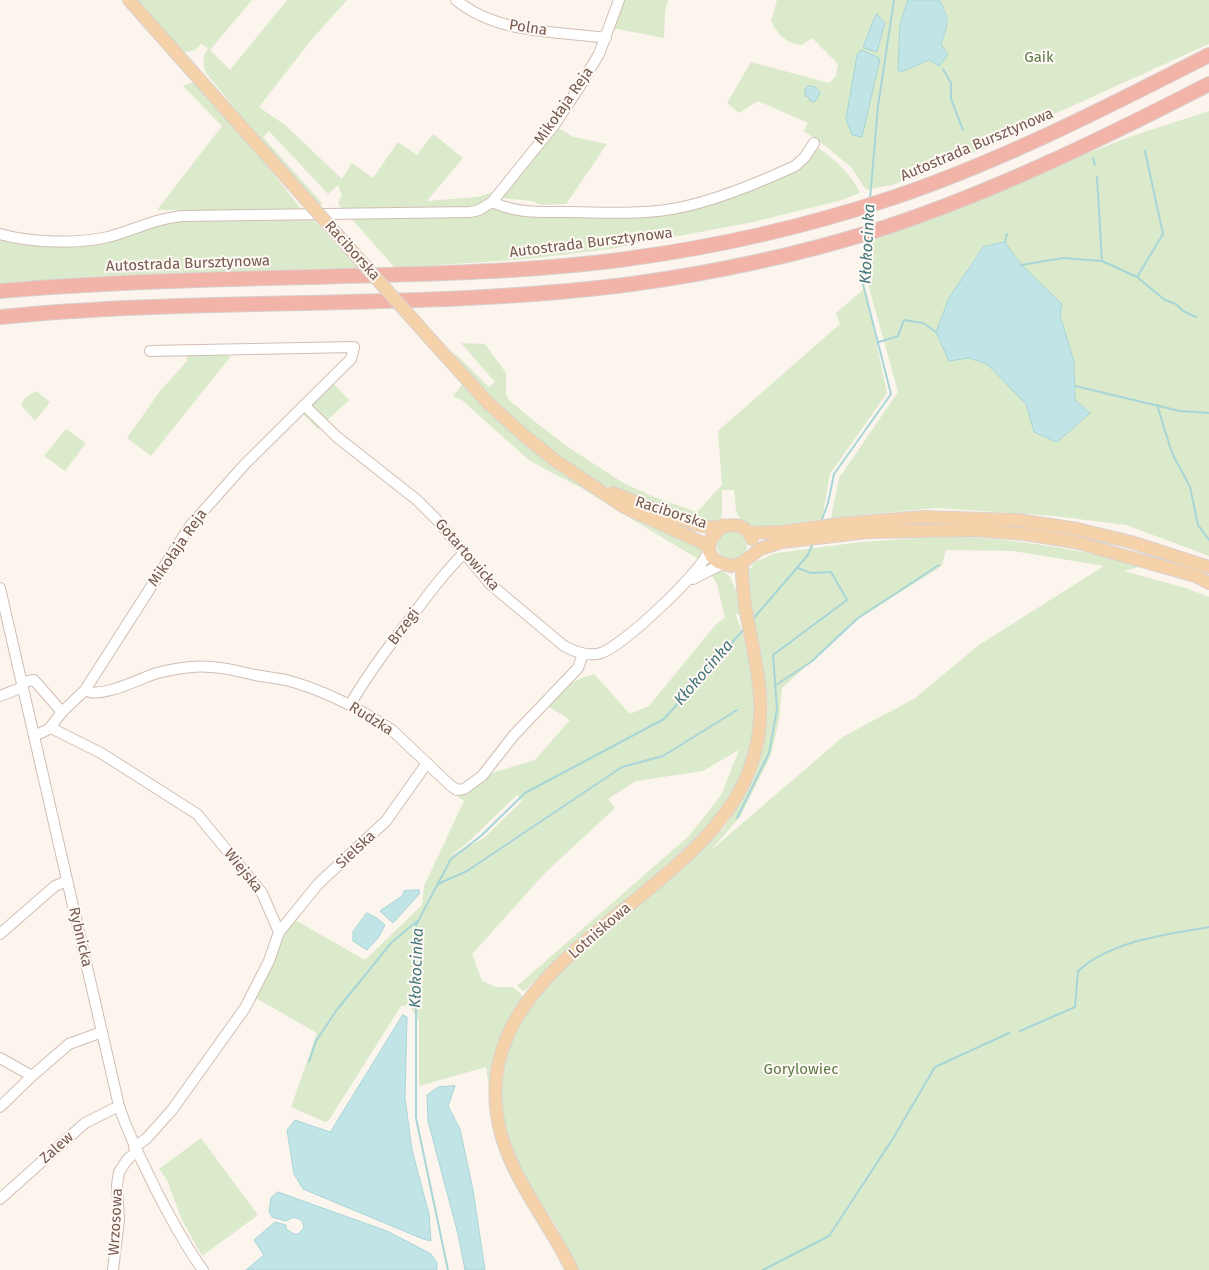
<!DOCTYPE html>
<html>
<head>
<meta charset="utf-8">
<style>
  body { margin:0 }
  canvas { display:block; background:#fcf5ed }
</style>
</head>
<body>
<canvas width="1209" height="1270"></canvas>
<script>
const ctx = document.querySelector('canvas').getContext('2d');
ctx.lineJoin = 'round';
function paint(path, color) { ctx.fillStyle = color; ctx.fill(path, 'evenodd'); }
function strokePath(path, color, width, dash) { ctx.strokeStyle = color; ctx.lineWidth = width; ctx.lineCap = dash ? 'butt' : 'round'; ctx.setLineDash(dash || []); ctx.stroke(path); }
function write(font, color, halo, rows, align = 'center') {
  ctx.font = font + ' "Fira Sans",sans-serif'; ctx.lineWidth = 4; ctx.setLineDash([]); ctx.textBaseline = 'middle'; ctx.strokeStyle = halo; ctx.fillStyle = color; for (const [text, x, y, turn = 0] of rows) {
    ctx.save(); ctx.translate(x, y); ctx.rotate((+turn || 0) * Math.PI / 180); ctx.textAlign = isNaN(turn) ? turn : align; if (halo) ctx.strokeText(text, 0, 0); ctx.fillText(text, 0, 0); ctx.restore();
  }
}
paint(new Path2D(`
  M136,0H252L210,50L230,70L287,0H347L312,39L259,107L285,125L342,179L352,163L373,178L398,142L417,155L433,134L463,158L427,201L477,197L497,191L483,204L471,208L346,213L338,204L342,195L338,185L328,194L269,131L263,137L323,204L314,205C277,161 242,117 206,73C202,63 203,57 208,48L201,44C196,51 191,52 183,52Z
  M623,0H668L665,11L664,38L612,28Z
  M777,0H908L901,72L929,60L941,44L948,22L946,11L939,0H1209V44L1008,135L996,144L892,185L866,190L851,167L824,145L804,131L808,123L758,101L739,113L727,103L751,62L829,83L836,76L838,64L812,38L802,45C785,42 779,36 771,21Z
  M190,83H198L210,95L303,211L157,210L222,126L183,86Z
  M1209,111V556L1126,525L1054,516L937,508L831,518L839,478L898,392L868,284L872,240L957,210L1017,181L1129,137ZM1005,242L1013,256L1027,271L1043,286L1060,315L1074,362L1075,400L1090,412L1057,442L1023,400L987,364L969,358L967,269L983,247Z
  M556,127L574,137L607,144L566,204L541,205L532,201L501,198Z
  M816,146C834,159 851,173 860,193L842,200L753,222L610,249L528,259L395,268L351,218L480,214L493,208L644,215L765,182Z
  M313,219L358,268C238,271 119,272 0,284V239C30,248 81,250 111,241C132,235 153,225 174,222Z
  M865,288L887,393L830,474L822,519L757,528L743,521L738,516L736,510L734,490H722V516L716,522H706L629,497L591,479L570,466L494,402L448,354L457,355L489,387L495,382L461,343L485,344L506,373V394L509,400L534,421L568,447L625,484L657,498L697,512L722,485L718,431L840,324L836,313Z
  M186,354L231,356L151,456L127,438L160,391L187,361Z
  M333,383L349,400L318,429L302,413Z
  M463,384L536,450L702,548L716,567L723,570L730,577L740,600L743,618L735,613L748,648L756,703L754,735L742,773L721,811L692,842L524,991L517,986L689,836L721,795L739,750L703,771L636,781L608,799L615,808L545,873L472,954L482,981L496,987H513L523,996C498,1037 492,1054 491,1102L486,1067L419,1086V1021L409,1005L401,1006L329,1120L325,1122L291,1107L317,1033L254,997L279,943L295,920L365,960L422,905L424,886L464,801L456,795L495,772L535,760L570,720L546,705C562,689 571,680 594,674L630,714L649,706L716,624L725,618L717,584L703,562L625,515L585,490L530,461L463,401L453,396ZM517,795L522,801L484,838L450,856L466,844Z
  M36,391L50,402L35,421L21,405L25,398Z
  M66,429L86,443L65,471L44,456Z
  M717 545a15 15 0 1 1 30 0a15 15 0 1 1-30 0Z
  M947,536C1011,538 1081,549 1143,566L1124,571L1186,588L1209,597V1270H578L558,1229L530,1185L510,1146L504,1121L501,1095L505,1061L509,1042L543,988L724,828L755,774L763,748L768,708L763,663L749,595L746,574L755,562L776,553L861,542ZM946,550L1013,551L1104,566L979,645L914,699L844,736L710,851L740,817L771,755L779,720L782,688L855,621L942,566Z
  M201,1138L258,1215L202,1256L182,1220L167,1180L159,1169Z`), '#dbeacb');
const water = new Path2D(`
  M908,0H939C951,20 948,23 941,44L948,55L939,66L929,60L901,72L898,70L900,25Z
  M877,14L885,23L877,52L863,48L873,21Z
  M861,50L876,56L880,59L862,137L852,135L846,119L857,55Z
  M808,86C814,86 817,87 820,93L815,102L810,101L809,97L805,96V90Z
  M1005,242C1020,267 1042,284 1062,304L1060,315L1074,362L1075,400L1090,413L1057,442L1034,432L1026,404L987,364L969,358L949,361L936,332L949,298L983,247Z
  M419,890L420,893L393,923L380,911L402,896L404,891Z
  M367,913L377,918L385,925L378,938L367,950L353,941V932Z
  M403,1015L407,1017L405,1098L412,1150L429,1214L431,1241L423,1239L303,1189L294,1174L287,1130L295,1120L330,1132Z
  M455,1086L448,1106L460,1129L473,1190L485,1270H465L458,1234L428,1121L427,1095L438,1087Z
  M278,1192L387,1231L431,1254L437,1263V1270H246L264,1255L254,1240L275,1222L286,1225V1229L294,1234H298L304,1228L302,1221C295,1216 293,1217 286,1221L272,1217L269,1211L271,1198Z`);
paint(water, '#c1e4e6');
strokePath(water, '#a8d5d7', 1);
strokePath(new Path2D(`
  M943,69L951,83V99L963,130
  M1093,158L1095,165
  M1097,177L1102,261
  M870,199L878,106L894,0
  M868,226L869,211
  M1005,242L1007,234
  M1021,265L1063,258L1102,261L1137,277L1165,300L1176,304L1183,311L1196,317
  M1137,277L1163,234L1145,151
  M879,342L898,336L904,320L923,323L936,332
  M1075,386L1180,411L1209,413
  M1157,405L1172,453L1190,487L1198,525L1209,540
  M821,522L828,503L834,474L891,394L863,284L867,238
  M753,619L808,555L813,543
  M776,685L811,662L858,618L939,565
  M737,818L769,753L777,709L773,655L847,600L831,572L811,573L798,568
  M438,884L467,871L622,767L663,756L737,710
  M1020,1031L1075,1007L1078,971C1112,940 1166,935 1209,927
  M309,1062L316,1041L336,1011L391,943L417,921
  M448,1270L416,1118V925L451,859L481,836L525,793L664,719L745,628
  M763,1270L829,1236L892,1140L935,1067L1009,1033`), '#a8d5d7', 2);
const minor = new Path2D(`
  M456,0C497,34 555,31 606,38
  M492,202C519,214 541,212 570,212C599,213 629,214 658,211C701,207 756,184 795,166L805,157L814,143
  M0,234C31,243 77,244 108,237C135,230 153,219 182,216L470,212L479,210L492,202L555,124L580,86L599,54L619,0
  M304,405L337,437L417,500L436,519L490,584L564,646C575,652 588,657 601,653C624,645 700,573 709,551
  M693,579L722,564
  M0,588L119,1106C129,1137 144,1165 158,1194C172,1220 185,1246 203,1270
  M22,682L34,680L62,712
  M85,690C99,700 141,678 157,673C168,670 180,668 191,667C213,665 234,670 255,675C265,677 276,678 286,680C324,690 360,709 392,730L451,786L457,790L464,789L482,776L514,735L578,668L583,654
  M0,696L23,687
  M350,705C367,675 388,647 410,619C427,596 444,573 464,553
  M51,728L101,753L197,814L262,893L279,932L269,961L245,1008L172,1110L146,1139L134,1147
  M34,736L49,729L62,712L85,690L190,526L245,464L351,359L354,347L150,351
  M279,932L319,883L386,821L427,763
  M0,934L55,886L67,881
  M0,1058L32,1076
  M0,1107L32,1076L69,1044L102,1032
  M0,1199L85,1123L119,1106
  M113,1270L119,1220L117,1185L119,1172L127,1160L137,1151`);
const major = new Path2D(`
  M129,0L309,203
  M442,352L489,404L526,437L556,461L624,507L701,542L709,548
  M613,493C635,502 659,511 682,519C690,522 699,526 708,527C726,529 742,516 752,539
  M723,525L710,540L709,551L712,557L718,562L731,566L742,563L760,549L782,542L868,532L974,530L1025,534L1075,542L1196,576L1209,583
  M750,533L781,532L840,524L923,517L1017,520L1077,529L1131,542L1209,567
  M572,1270C550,1224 515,1184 501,1134C455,961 701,905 750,768C778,691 741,637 742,563`);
const highway = new Path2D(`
  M0,291C104,282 209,279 313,277C417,274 523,273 626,259C717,247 808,226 895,197C1004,160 1107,107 1209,55
  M0,317C210,296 423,311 632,284C712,273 793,256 871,232C988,195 1100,140 1209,84`);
strokePath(minor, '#d1beb4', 12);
strokePath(major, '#d9d1ce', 14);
strokePath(highway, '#d9d1ce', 16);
strokePath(minor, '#fff', 10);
strokePath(major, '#f6d2aa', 12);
strokePath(highway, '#f2b3a8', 14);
const majorBridge = new Path2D(`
  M309,203L442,352`);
strokePath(majorBridge, '#d9d1ce', 14, []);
strokePath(majorBridge, '#f6d2aa', 12);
write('15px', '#775a4f', '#fef9f4', [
  ["Polna",528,28,9],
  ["Mikołaja Reja",564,106,-55],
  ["Autostrada Bursztynowa",977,145,-23],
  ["Autostrada Bursztynowa",591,243,-7],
  ["Raciborska",352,251,48],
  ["Autostrada Bursztynowa",188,264,-2],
  ["Raciborska",671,513,18],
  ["Mikołaja Reja",178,548,-55],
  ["Gotartowicka",467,555,49],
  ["Brzegi",404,627,-53],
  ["Rudzka",371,719,32],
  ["Sielska",356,850,-43],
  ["Wiejska",243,871,51],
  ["Lotniskowa",600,931,-41],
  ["Rybnicka",80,937,77],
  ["Zalew",57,1148,-42],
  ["Wrzosowa",116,1222,-87]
]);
write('15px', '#5d7c48', '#fef9f4', [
  ["Gaik",1039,58],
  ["Gorylowiec",801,1070]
]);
write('italic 16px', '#43777b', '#fef9f4', [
  ["Kłokocinka",868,244,-87],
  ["Kłokocinka",704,673,-49],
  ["Kłokocinka",417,968,-88]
]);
</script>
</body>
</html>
